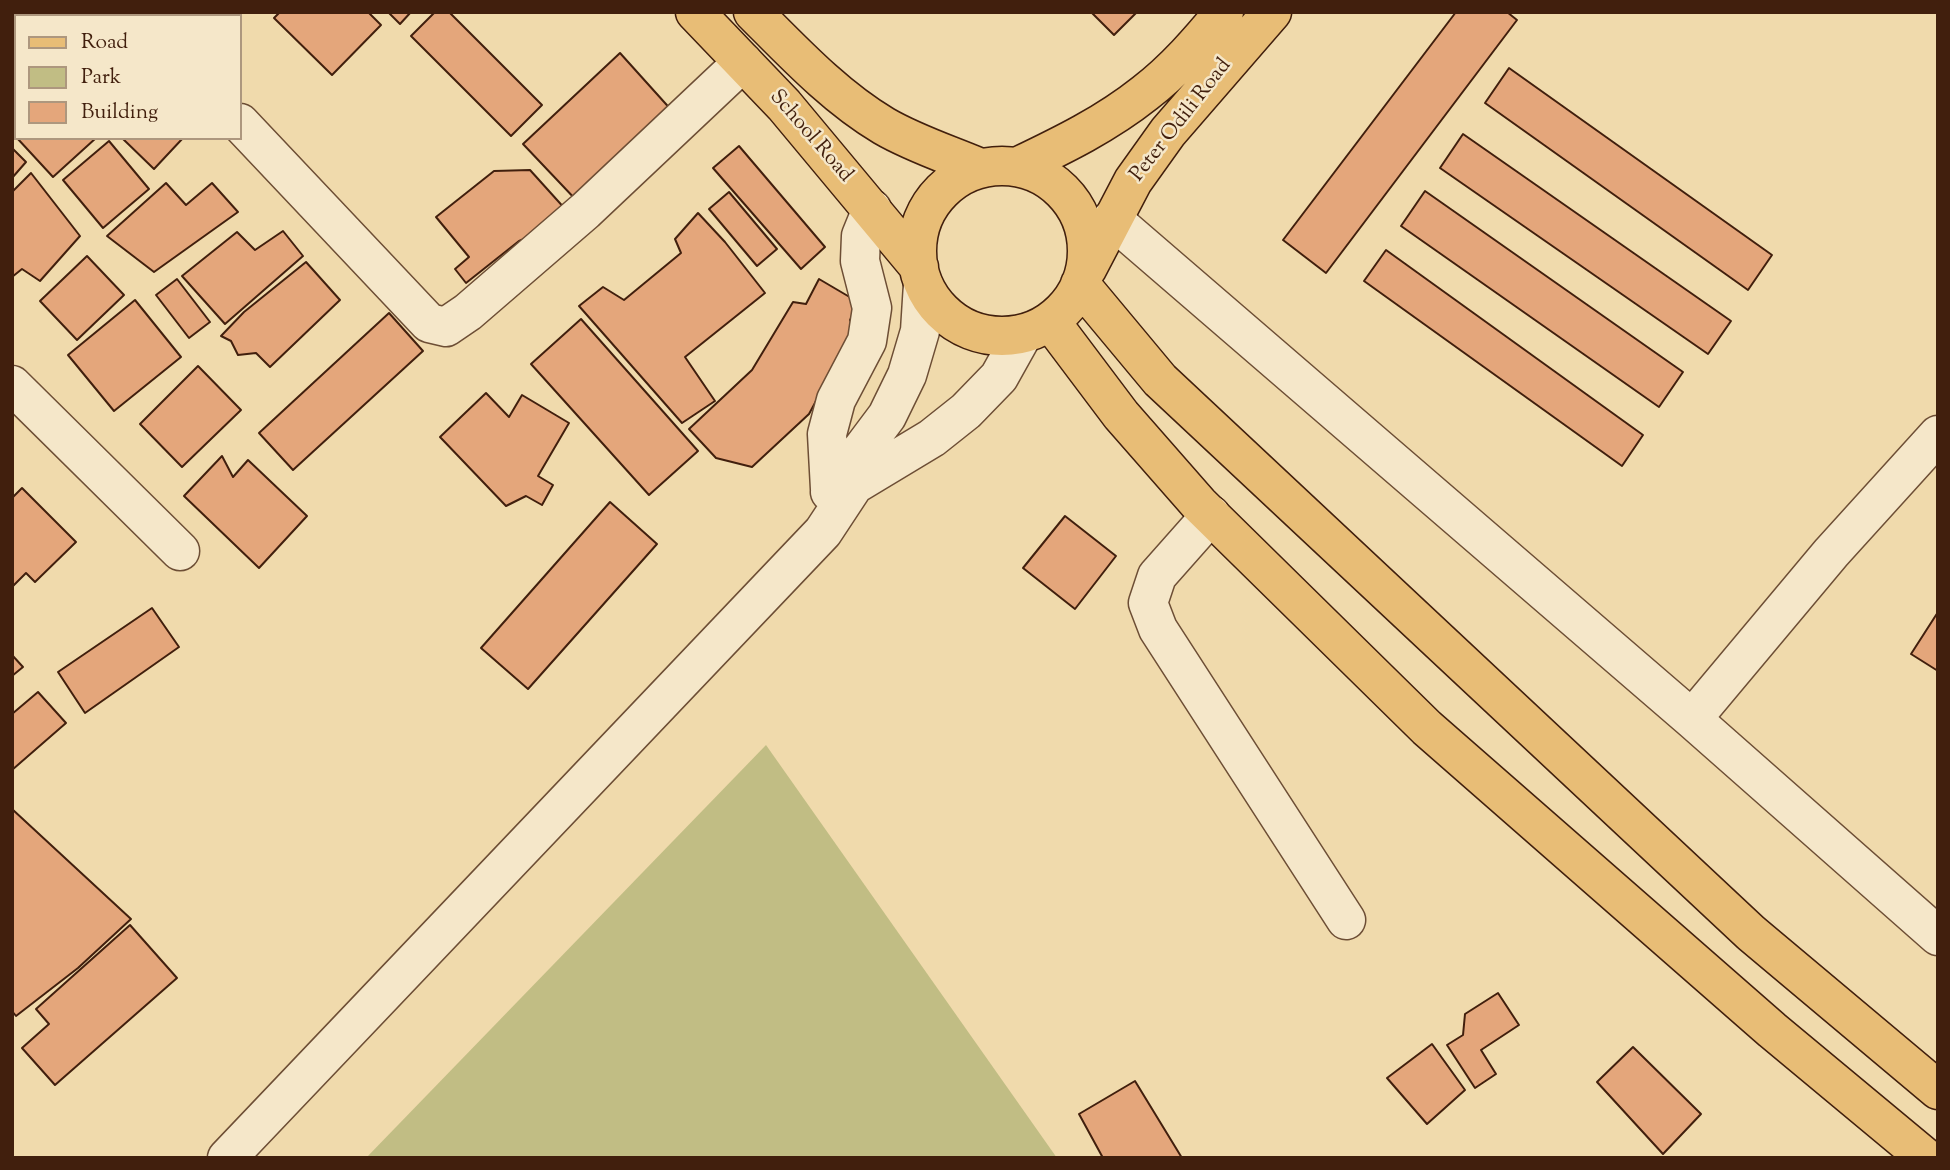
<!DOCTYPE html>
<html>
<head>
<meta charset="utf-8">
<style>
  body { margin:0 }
  #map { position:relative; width:1950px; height:1170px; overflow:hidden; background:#f0daac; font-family:"Sorts Mill Goudy",serif }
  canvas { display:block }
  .frame { position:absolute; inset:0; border:14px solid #411f0d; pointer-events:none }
  .legend { position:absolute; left:14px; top:14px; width:228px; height:126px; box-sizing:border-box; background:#f5e7c9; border:2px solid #ad977e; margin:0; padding:9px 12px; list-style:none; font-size:21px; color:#411f0d }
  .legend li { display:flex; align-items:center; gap:14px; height:35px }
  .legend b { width:35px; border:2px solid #ad977e }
</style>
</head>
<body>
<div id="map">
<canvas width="1950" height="1170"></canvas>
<div class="frame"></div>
<ul class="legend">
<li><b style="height:9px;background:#e8bd76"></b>Road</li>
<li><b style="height:19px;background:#c1bd84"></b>Park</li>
<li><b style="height:19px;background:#e4a67b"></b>Building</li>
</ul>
</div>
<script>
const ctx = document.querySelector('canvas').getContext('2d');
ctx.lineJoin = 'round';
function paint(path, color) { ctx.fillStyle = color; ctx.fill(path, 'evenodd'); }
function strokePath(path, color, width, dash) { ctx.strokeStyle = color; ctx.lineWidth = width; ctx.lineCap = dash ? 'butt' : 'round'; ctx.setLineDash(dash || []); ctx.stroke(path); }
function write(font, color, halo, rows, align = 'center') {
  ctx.font = font + ' "Sorts Mill Goudy",serif'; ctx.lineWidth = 5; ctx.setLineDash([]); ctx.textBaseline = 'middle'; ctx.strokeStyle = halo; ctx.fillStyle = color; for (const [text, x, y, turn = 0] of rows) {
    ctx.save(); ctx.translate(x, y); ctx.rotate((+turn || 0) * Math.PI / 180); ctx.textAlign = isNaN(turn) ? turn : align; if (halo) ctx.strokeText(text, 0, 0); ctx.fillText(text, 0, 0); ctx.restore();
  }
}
paint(new Path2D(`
  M766,745L1057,1158H366Z`), '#c1bd84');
const building = new Path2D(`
  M280,12H368L381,25L332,75L274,18Z
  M388,12H411L400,24Z
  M435,12H449L542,105L511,136L411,36Z
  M1091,12H1137L1114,35Z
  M1456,12H1507L1517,20L1326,273L1283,240Z
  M620,53L674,113L578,202L523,144Z
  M1509,68L1772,255L1748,290L1485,103Z
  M16,106V137L12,133V110Z
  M1463,134L1731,321L1708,354L1440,168Z
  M17,138H96L53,177Z
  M122,138H183L154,169Z
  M109,141L149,189L103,228L63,180Z
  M739,146L825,247L801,269L713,168Z
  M12,148L26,162L12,178Z
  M530,170L567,211L544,231L519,241L466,283L455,269L469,257L436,217L494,171Z
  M31,173L80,236L40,281L22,269L12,277V192Z
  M166,183L186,205L212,183L238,212L154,272L107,236Z
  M1425,191L1683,372L1659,407L1401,226Z
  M729,192L777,249L757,266L709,209Z
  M698,213L725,242L765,293L685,357L715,401L682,423L579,306L603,287L624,300L681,253L675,239Z
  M283,231L303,256L225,324L182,276L237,232L255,250Z
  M1386,250L1643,435L1622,466L1364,281Z
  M87,256L124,295L77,340L40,301Z
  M306,262L340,300L270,367L256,353L238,355L231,341L221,336L244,312Z
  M177,279L210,322L189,338L156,295Z
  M819,279L853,299L857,308L850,320L855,329L809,414L752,467L716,458L689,429L752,370L793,302L806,304Z
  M135,300L181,357L114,411L68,355Z
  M389,313L423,351L293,470L259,433Z
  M581,319L698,451L649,495L531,364Z
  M198,366L241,410L182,467L140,424Z
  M486,393L509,417L522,395L569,423L538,476L553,485L542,505L526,496L506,506L440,437Z
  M222,456L233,477L248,460L307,516L259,568L184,496Z
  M22,488L76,542L35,582L26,573L12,587V498Z
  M610,502L657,544L528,689L481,648Z
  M1065,516L1116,556L1075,609L1023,568Z
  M152,608L179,647L85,713L58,672Z
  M1938,612V671L1911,654Z
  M12,655L23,667L12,676Z
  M38,692L66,723L12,770V714Z
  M12,809L131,919L78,968L16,1016L12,1011Z
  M130,925L177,978L55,1085L22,1048L49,1024L36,1009Z
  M1498,993L1519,1025L1481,1050L1496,1074L1475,1088L1447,1045L1463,1035L1465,1014Z
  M1432,1044L1465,1090L1427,1124L1387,1078Z
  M1633,1047L1701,1114L1663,1154L1597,1082Z
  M1135,1081L1182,1158H1103L1079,1114Z`);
paint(building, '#e4a67b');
strokePath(building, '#411f0d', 2);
const minor = new Path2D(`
  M135,12L138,16
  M240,123L429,323L446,327L468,312L585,211L743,62
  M1112,219L1692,719L1938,936
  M12,385L180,551
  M830,489L827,434L836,400L867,341L872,308L860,261L861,236L872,209
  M830,492L887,416L907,375L920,331L923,284
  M1211,515L1157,576L1148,603L1158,629L1346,920
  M1692,719L1831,553L1938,435
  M227,1158L823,532L854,485L932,438L966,411L999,377L1023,334`);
const major = new Path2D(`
  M695,12L784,105L919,267
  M753,12C793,52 835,97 884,126C913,143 947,154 978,167
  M917 251a85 85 0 1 1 170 0a85 85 0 1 1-170 0Z
  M1019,166C1063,145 1106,124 1145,93C1175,70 1200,41 1224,12
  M1087,269L1133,181L1168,132L1272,12
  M1080,284L1160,380L1751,933L1938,1090
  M1051,322L1121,415L1199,504L1427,728L1772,1030L1926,1158`);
strokePath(minor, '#6d4e35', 41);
strokePath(major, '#411f0d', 41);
strokePath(minor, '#f5e7c9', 38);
strokePath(major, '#e8bd76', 38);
write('21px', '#411f0d', '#f5e7c9', [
  ["Peter Odili Road",1182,121,-52],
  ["School Road",810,137,49]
]);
</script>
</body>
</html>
